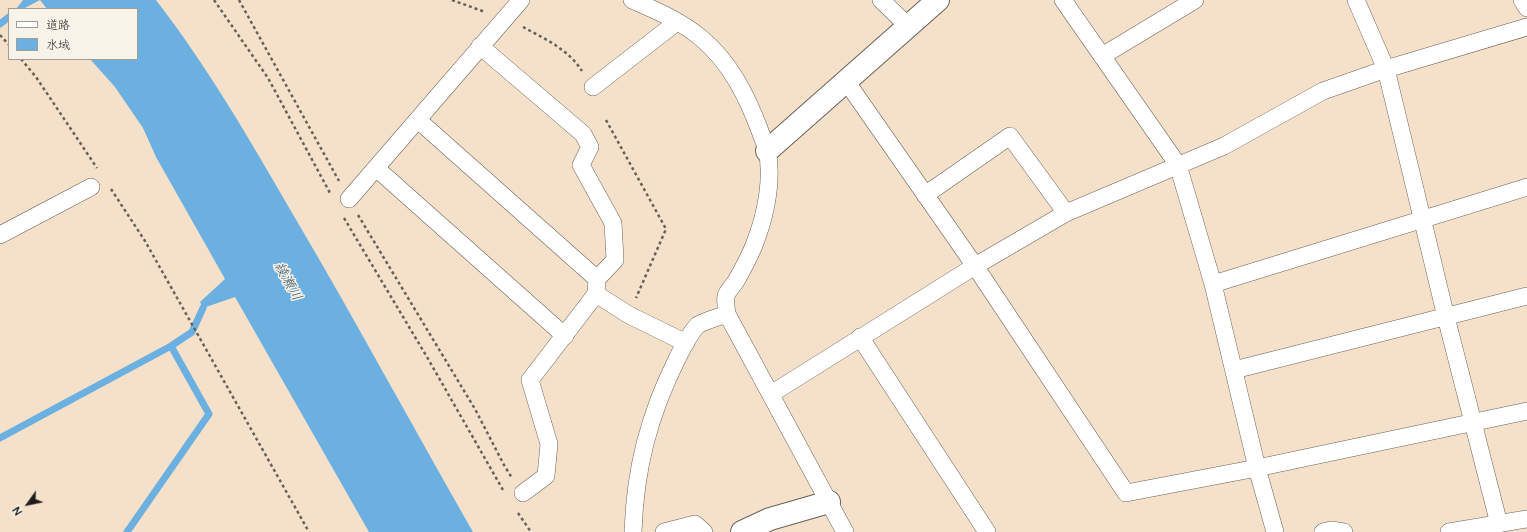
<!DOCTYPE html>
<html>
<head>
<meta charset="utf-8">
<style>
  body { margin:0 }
  #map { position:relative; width:1527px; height:532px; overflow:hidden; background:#f5e1c9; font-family:"Architects Daughter","Klee One",sans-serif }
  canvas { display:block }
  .legend { position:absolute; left:8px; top:8px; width:130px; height:52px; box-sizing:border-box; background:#f7f3e8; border:1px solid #9f9d96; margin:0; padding:5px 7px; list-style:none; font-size:12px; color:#1c1c1c }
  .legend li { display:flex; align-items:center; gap:8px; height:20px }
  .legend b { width:20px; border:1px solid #9f9d96 }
  .north { position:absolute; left:8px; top:484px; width:40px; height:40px; -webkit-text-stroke:3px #f7f3e8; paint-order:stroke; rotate:237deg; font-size:11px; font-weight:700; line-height:16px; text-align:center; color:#1c1c1c }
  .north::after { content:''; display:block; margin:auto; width:14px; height:18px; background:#1c1c1c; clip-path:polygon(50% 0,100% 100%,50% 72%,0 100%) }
</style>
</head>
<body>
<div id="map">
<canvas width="1527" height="532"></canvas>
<ul class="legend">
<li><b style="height:5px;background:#fff"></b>道路</li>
<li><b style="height:11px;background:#6cb0e1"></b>水域</li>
</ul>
<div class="north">N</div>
</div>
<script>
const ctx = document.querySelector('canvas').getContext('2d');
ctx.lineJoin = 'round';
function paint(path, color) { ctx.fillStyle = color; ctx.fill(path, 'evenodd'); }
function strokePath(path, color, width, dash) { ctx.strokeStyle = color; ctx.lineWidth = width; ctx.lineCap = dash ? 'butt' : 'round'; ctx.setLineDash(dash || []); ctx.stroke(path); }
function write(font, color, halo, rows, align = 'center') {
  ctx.font = font + ' "Architects Daughter","Klee One",sans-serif'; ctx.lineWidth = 3; ctx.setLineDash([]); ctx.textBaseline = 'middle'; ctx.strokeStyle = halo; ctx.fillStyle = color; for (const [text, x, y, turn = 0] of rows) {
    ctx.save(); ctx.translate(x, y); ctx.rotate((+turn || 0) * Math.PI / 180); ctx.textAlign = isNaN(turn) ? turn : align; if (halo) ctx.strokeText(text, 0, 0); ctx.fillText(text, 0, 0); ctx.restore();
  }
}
paint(new Path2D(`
  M23,0H156C210,70 254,147 298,223C358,325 414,429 473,532H369L235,297L203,308L200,302L225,279L156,157L143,128L115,87L90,59H137V9H47L40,0L23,9H16Z`), '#6cb0e1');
strokePath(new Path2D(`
  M0,24L9,17
  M0,438L171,346
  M127,532L209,414L171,346L192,332L203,308`), '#6cb0e1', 7);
const minor = new Path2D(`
  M632,0C655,10 681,21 701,38C730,62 747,96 760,131C762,138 766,144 767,151C773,177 766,213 757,237C752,253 744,267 736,281C733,286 728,290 726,296C725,302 726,308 727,314L845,532
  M881,0L908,26
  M1063,0L1178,165L1213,284L1257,468L1275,532
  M1356,0L1386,69L1446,317L1499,524
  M1522,0L1527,8
  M480,46L583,134L590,147L581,165L613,223L615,260L597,279L596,294L530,380L549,444L546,476L523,493
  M1102,56L1195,0
  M846,81L975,266L1126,493L1257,468L1527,411
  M593,87L677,22
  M418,120L597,279
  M376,168L565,336
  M925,195L1010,136L1066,213
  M349,199L521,0
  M0,235L91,187
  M1213,284L1527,187
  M596,294L629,315L686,343
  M860,337L987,532
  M1234,370L1527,296
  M771,394L975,266L1066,213L1224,146L1323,91L1386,69L1527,27
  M633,532C635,469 649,415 677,359C682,349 690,332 698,325C704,321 719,317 727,314
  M664,532L695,524L704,532
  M1323,532L1331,530L1344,532
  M1449,532L1527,519`);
const tertiary = new Path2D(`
  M767,151L938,0
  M742,532L770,519L829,502`);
strokePath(minor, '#686159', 18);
strokePath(tertiary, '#686159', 24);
strokePath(new Path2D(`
  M214,0L268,78L330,193
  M239,0L339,181
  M452,0L485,12
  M523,27C545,39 568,49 582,71
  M0,35L9,45
  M21,59L36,77L97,168
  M606,120L666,229L636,298
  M111,189L145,241L309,532
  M358,215L475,409L504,465L512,478
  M344,218L427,357L503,490
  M518,513L531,532`), '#686159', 2.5, [3, 3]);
strokePath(minor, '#fff', 17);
strokePath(tertiary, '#fff', 22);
write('italic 14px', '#3c576b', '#f7f3e8', [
  ["綾瀬川",287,282,61]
]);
</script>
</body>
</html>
